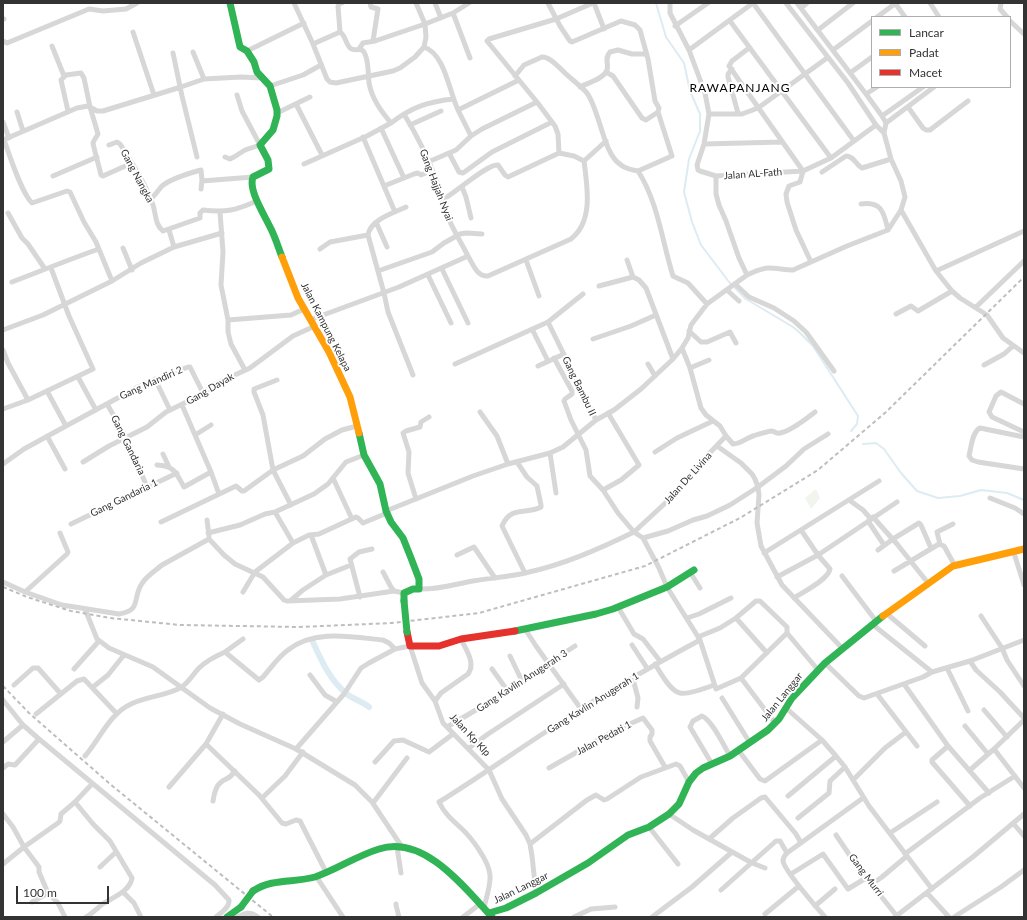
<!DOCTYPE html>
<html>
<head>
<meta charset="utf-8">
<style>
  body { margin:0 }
  #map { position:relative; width:1027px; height:920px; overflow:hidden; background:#fff; font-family:Lato,sans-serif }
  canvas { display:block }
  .frame { position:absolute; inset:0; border:4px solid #333; pointer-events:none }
  .legend { position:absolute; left:871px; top:16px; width:140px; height:72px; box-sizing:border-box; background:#fff; border:1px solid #adadad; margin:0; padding:5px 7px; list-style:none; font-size:12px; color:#333 }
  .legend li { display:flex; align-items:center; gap:8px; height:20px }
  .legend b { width:20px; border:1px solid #adadad }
  .scale { position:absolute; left:16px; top:886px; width:93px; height:18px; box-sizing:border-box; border:2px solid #333; border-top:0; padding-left:5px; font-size:12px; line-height:14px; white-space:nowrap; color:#333; -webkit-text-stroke:3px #fff; paint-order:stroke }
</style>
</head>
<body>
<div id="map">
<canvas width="1027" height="920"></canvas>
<div class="frame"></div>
<ul class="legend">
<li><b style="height:5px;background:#30b455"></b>Lancar</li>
<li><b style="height:5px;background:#ff9f0a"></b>Padat</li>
<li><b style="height:5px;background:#e5322d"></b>Macet</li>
</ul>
<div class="scale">100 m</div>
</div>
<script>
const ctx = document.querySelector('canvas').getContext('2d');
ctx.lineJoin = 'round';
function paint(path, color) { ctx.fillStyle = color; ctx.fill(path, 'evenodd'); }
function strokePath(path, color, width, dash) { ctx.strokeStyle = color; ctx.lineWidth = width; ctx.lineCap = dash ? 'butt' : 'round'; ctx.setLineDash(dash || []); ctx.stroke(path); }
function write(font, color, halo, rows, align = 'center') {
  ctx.font = font + ' Lato,sans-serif'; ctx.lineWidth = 4; ctx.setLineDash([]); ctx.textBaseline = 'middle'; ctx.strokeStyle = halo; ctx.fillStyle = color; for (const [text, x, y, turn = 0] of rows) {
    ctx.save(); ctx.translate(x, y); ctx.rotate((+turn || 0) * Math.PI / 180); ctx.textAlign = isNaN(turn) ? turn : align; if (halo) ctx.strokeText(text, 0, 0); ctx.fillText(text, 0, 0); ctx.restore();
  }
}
paint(new Path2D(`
  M816,489L820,498L811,509L805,498Z`), '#f1f5ed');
strokePath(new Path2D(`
  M656,3L666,37L684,63L690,91L700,114V131L689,159L684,192L692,222L701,245L729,282L746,299L793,327L799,332L813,346L858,416L857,424L851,431
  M863,444L876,443L884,449L901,473L917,491L938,498L960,496L981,490L1007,493L1024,500`), '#ddebf3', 2);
strokePath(new Path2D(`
  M312,640C321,660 330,681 348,695C354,699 363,702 369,707`), '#ddebf3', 6);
strokePath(new Path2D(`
  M294,3L313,44
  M370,3L371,7L378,9L373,41
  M435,3L441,18
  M469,3L453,13L425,24L426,37L424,47C445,54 449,91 458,110L519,80
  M548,3L560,26L570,41L572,42L621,21L635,25L640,30L648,59L655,101L659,108L658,112L646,120L642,118L613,76L606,72
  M594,3L604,29
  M670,3V13L689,50L705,93L709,114L704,144L697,165L698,170L700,171L716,176L803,171L831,158L876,125
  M753,3L854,141
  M797,3L866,94L882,116L886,123
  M895,3L905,17
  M930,3L939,17
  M1001,3L1000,9L1007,17
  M801,8L807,3
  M453,13L470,58
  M877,17L896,3
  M3,19H4
  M730,21L831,158
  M1010,21L1024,34
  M675,26L708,3
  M818,30L853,3
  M133,32L154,95
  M340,32L338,6L339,4L342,3
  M3,41L7,43L89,9L103,11L126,9L137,3
  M52,46L64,76
  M424,47L415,57L400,68L393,71L336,83L330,82L327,79L313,44L340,32C346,36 345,43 350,48C354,52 361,47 364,52C369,60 368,74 369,83C372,99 381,111 391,123C412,107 427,102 453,99
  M749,48L732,61L729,66L803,171L800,182L789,186L786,194L787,202L796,230L811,262
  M359,49L363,43L375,41L425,24L416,3
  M689,50L753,3
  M833,50L872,21
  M247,51L304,23
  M193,52L204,79
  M173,53L182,96L197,157
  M732,69L728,74V77L738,113
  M850,73L872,57
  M515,76L524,65L542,57C551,57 558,67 564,72C571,79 581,86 587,93C600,111 603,154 621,165C626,169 632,170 638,171C658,202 662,241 673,276L677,278L688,283L707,304
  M270,86L303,75L321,65
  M580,87C587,83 604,79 607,70C609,64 604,58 610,52L618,50L632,54H645L647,56
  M866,94L877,87
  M296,104L322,155
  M908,107L923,128L926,130H930L968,101
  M458,110L471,136L482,129L537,102
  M68,111L61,80L66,75L81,73L84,78L90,107L98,134C97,136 94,140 93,143C93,145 100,170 101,175L103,176L132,163
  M17,112L23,131
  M277,113L310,97
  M404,114C416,134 427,155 435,177C440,190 442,203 447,215C453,230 461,242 468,256
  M709,114H742L758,108L827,58
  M882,116L923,87
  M3,122L9,138
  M410,125L441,111
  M381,128L404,178
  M884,133L886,123L934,87
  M363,137L395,212
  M3,140L77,108L88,106L97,111H103L181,87L204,79L241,77L262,78
  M4,140C10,156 21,192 32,203L67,191L70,192L84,222L96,242L112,281
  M704,144L782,142
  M109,145L117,142L120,144C132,163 146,184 153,205C156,214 155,225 163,231L200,218V213L203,210C226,213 236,210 257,201
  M449,153L459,172L463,173L492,152L552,122
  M559,153L558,134L555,126L537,102L487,41L489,39L556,19L593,3
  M559,153L574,156L584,161L606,141
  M225,157L230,159L234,157L245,150L260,145L242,111L237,95
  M428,162L456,150L471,136
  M304,164L367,136L391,123
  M638,171L672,156L658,112
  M822,172L846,156C854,156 856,165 862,168L891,159
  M53,176L97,157
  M202,181L253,177
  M384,186L414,174L418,173L421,175L432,170
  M462,187L466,197L471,218
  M151,199C155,195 158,191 161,187C169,179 190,173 201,170L202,180L201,189
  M442,200C454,194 488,163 498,165L505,175L508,177L559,153
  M861,204C882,201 884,213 888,230
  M406,207C393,213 370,220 368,235L384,293L388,312L413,375
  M901,210L936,271L952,291L960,298L987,315L1003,338L1024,353
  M220,212L223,252L221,285L228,320V332L231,344L245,370
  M8,213L22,238L28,244L45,269
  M376,222L387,247
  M169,230L174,247
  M123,248L132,270
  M320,249L330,242L368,235
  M526,260L539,296
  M627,260L633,277
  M442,269L468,323
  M378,271L432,252L444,243L460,234L466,233L482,234
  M936,271L1024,231
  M428,275L451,323
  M747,275C754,272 761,268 769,268C777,268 785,270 793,270L847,246L888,230L901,210L905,197L901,181L891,159L884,133L876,125L848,83L786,3
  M12,282C41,271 70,259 99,249
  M735,284L749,297L774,308L794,321L806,332L834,371
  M599,286L633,277L639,280L646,288L673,359
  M727,290L739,301
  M976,307L1024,261
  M896,314L911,306L918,311L952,291
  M228,320L291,315L304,309
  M312,320L315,318L399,287L468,256C473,264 477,277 488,276L571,239C594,221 587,186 584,161
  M548,322L583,294
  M532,329L548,361
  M3,330L43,315L112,281L141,263L174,247L222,233
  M689,331L701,342H707L730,332L736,343
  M593,339L631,326L656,315
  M682,348L690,368L701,408L706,415L720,426L726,436L733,444C741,444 746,438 753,436C755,435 770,431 771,431C775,431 776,434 780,433C791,431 806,419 815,412
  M3,350L8,363L28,400
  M554,358L572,391V394L565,399L564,401L571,420L586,450L590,476L603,490L618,513L634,532L674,495L702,461L726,436
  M455,364L548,322L596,420
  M648,364L655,376
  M984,365L1004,354L1013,346
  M538,366L564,354
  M690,368L709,360
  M78,377L96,410
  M155,379L170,410
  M277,380L254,389V392L263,415L273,470L291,505
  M107,404L126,437L147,487
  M1024,404L1001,392L996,396L989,412L992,417L1024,432
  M182,405L195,435L211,425
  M3,409L28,400L93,369L69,316L51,268
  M480,412L497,436L508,464
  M66,426L138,387L188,367H190L203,393
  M195,435L211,472
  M47,436L65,469
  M1024,437L980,428C972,432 971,448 969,456L972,460L978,462L1024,469
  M717,446L741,463L752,474L755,479L758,487L759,495L757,523L761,546L782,585L842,648
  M655,452L677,438L713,421
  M550,453L556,493
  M163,454L169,467
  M83,462L109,446L147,427L166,412L201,395L213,385L250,368L293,336L315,326
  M517,462L527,477L537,486L541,505V507C526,515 511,505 502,526L525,573
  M3,464L24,449L66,426L47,391
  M157,465C175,466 176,473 184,487L211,472L219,494
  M333,478L352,519
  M603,490L621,480L639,465L608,413
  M990,498L1015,508L1024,514
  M416,499L408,473L409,452L403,433L406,431L420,427L421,422L429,417
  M849,500L863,510L871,519
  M386,511L473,476L508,464L550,453L563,447L596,420L614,410L641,389L673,359L682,348L688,338L691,325L707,304L747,275L739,258L726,221L719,205L716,194V176
  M275,512L293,543
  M873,517L897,544L928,583
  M207,520L209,536
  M868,521L884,545
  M161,522L236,486L242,491H244L273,470L303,456L325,439L342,430L357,426
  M71,524L177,473
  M208,533L240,525L265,514L275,512L314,494L328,484L346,462L364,455
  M311,535L326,575
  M643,538L659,568L667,587L700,640L716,689L741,678L787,633V627L760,601H756L736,618L720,628L698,637
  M209,539L224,555L235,564L263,577L284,600L287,601L340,599L394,591L404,593
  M940,544L937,532L953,524
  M878,550L893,539L919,523L921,525L931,548
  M764,553L879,481
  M1014,553L1024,585
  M457,555L474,547L495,578
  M894,571L939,544L944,546L955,566
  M383,572L391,587L394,591
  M690,572L700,588
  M842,576L876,621
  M777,577L818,555L897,502
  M3,582L25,592L62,605L119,614C143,610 131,598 143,582C147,576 156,570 162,565L209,539
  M419,589C438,590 455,584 473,581C491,578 508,577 525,573C563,565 599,549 634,532L643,538L668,531L693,520L707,516L730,505L758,487L786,466L804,449L828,434
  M25,592L67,554L68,552L60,533
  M243,592L255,572L293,543L309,535L319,534L356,517L358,518L363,523L387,513
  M360,597L350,559L359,552L372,549
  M794,598C803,592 828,580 830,569L818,555L801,530
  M290,601L303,590L326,575L351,565
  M618,607L634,634L643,639L660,661
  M85,609L97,639L109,648L153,667L210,708L240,724L296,749L355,785L372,802L402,847
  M886,613L925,646
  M981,616L1002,648L1007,660L1024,686
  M687,618L699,614L731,598
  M736,618L767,653
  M872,624L932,672
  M525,629L536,646L581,709
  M787,633L818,670
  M461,639C466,650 476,663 468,674L441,693L435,701L443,723L489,770L502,799L526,835L530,844L532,856L536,893
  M632,645L647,668
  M225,652L243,639
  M510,656L522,681
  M970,661L976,670L1000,692L1024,718
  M825,663L859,696L864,698L923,677L932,672L970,661L1024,640
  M655,664C660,672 670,691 680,693C687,695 706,688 714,685
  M947,668L968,711
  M74,669L99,641
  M492,669L507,690
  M310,675L325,695L337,702
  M741,678L775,723
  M633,679L638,698L637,707
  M904,684L948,746L989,793
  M14,685L33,668H38L61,694
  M93,687L108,675L124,655
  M877,694L917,746
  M722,698L750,743
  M3,700L23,725L39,739L215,885L229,900C230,907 221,913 216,917
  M786,708L822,740L836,756
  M984,710L1007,737
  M36,714L77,681L84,679L117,714
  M965,726L988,754
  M447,727L481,707L575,646
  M3,742L23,725
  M206,744L259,795L282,823L286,824L296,820L300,821L326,872
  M948,746L932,760V762L970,806
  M469,748L488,734L564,684
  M296,749L344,694L361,668L369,663L395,649
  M994,749L1024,788
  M739,751L760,779L765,781L822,740
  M85,756C100,739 109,714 131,704C147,696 165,696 180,688C188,684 193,674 199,668C206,661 216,656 225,652L259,680L263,677C271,668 278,657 288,650C314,629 352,637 383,640L389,643L395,649L410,646L422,683L435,701
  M375,762L394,741L403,740L429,752L453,734
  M712,764L690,727L693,721L702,716C712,720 724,746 730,756
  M3,768L8,764L15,765L39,739
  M549,768L614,731L643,718L652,730V734L650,737V741L665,767
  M970,770L994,749L1024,720
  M853,780L885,748L906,732
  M169,787L206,744L223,714
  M788,796L836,756L845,767L869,806L932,889
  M262,798L285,776L303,752
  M213,801C214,795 215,787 220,783C227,777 229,780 235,771
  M75,802L92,784
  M373,803L407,758
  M3,814L13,827L24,847L39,867V872L48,893
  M669,814L693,830L752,863L765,868
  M798,818L829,793L830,781L845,767
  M1013,823L1024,836
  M649,827L678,864
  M890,833L937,802
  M836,835L857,866L896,915
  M709,839L733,818L761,798L765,797L796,834L801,843
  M530,844L587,800L596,795L604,800L607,799L641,777L676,764L680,766L689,782
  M397,847L401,873
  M905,854L980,798L1015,776
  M3,864L24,847L58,823L60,821L61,814L75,802L93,824L110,841L132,878C130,891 114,897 104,903C98,907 93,913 86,917
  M100,867L116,852
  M791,874L823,854L848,889L866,878
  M316,876L343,917
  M872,884L882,877L907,856
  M721,890L776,841H780L787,853
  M123,892L134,903L141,917
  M927,893L949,917
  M32,902L48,893L58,903L65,917
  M396,904V905L399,917
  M815,906L835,889
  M484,908C486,898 491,885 490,875C489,861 471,837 461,828C452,820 444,813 439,802C481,776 520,748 561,722C606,692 652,666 700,640
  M765,914L799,886
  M237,917C246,913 250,911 258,917
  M463,917L480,904
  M574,917L591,909L615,907
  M652,917L692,887L732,852
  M825,917C817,908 784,870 783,861C783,857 785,855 787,853L863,798
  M895,917L974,856L1024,814
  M954,917L1001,887L1024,870`), '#d7d7d7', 5);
strokePath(new Path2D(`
  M230,3L240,47L247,51L254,62L257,72L270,86L277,110V116L273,130L260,145L268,160L269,169L253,177C248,190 264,214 270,227C275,236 278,247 282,257
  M359,433L364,455L380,484L386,511L391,522L403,538L411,558L419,579V589H413L404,593V601
  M515,631L596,614L613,609L667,587L694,570
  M253,891C272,878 294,883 315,877C336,870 356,856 379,849C424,834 465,888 492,917
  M489,913L506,908L536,893L588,863L628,835L649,827L669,814L679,804L689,782L696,773L703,768L730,756L768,730L779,719L792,698L825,663L883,616
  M227,917L241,907`), '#30b455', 7);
strokePath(new Path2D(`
  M282,257L298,298L329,352L350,397L359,433
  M883,616L953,566L1024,549`), '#ff9f0a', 7);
strokePath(new Path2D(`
  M407,632L410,646H439L461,639L515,631`), '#e5322d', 7);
strokePath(new Path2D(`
  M3,587L27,597L71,611L110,618L180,625L299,627L392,623L479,613L645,566L740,518L818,470L886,412L1024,277
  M3,686L29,713L110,784L273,917`), '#bebebe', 2, [4, 3]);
strokePath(new Path2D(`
  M404,601L407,632
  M241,907L253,891`), '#30b455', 7);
write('10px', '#333', '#fff', [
  ["Jalan AL-Fath",753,174,-4],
  ["Gang Nangka",137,176,62],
  ["Gang Hajjah Nyai",436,185,69],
  ["Jalan Kampung Kelapa",326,327,63],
  ["Gang Mandiri 2",151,383,-24],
  ["Gang Bambu II",579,386,64],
  ["Gang Dayak",210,389,-30],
  ["Gang Gandaria",128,445,64],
  ["Jalan De Livina",688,478,-48],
  ["Gang Gandaria 1",124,498,-26],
  ["Gang Kavlin Anugerah 3",522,681,-33],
  ["Jalan Langgar",782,697,-51],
  ["Gang Kavlin Anugerah 1",593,703,-32],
  ["Jalan Kp Klp",470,735,47],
  ["Jalan Pedati 1",604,738,-28],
  ["Gang Murri",866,875,53],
  ["Jalan Langgar",521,888,-26]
]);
ctx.letterSpacing = '1px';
write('12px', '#000', '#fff', [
  ["RAWAPANJANG",740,88]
]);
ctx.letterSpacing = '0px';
</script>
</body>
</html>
